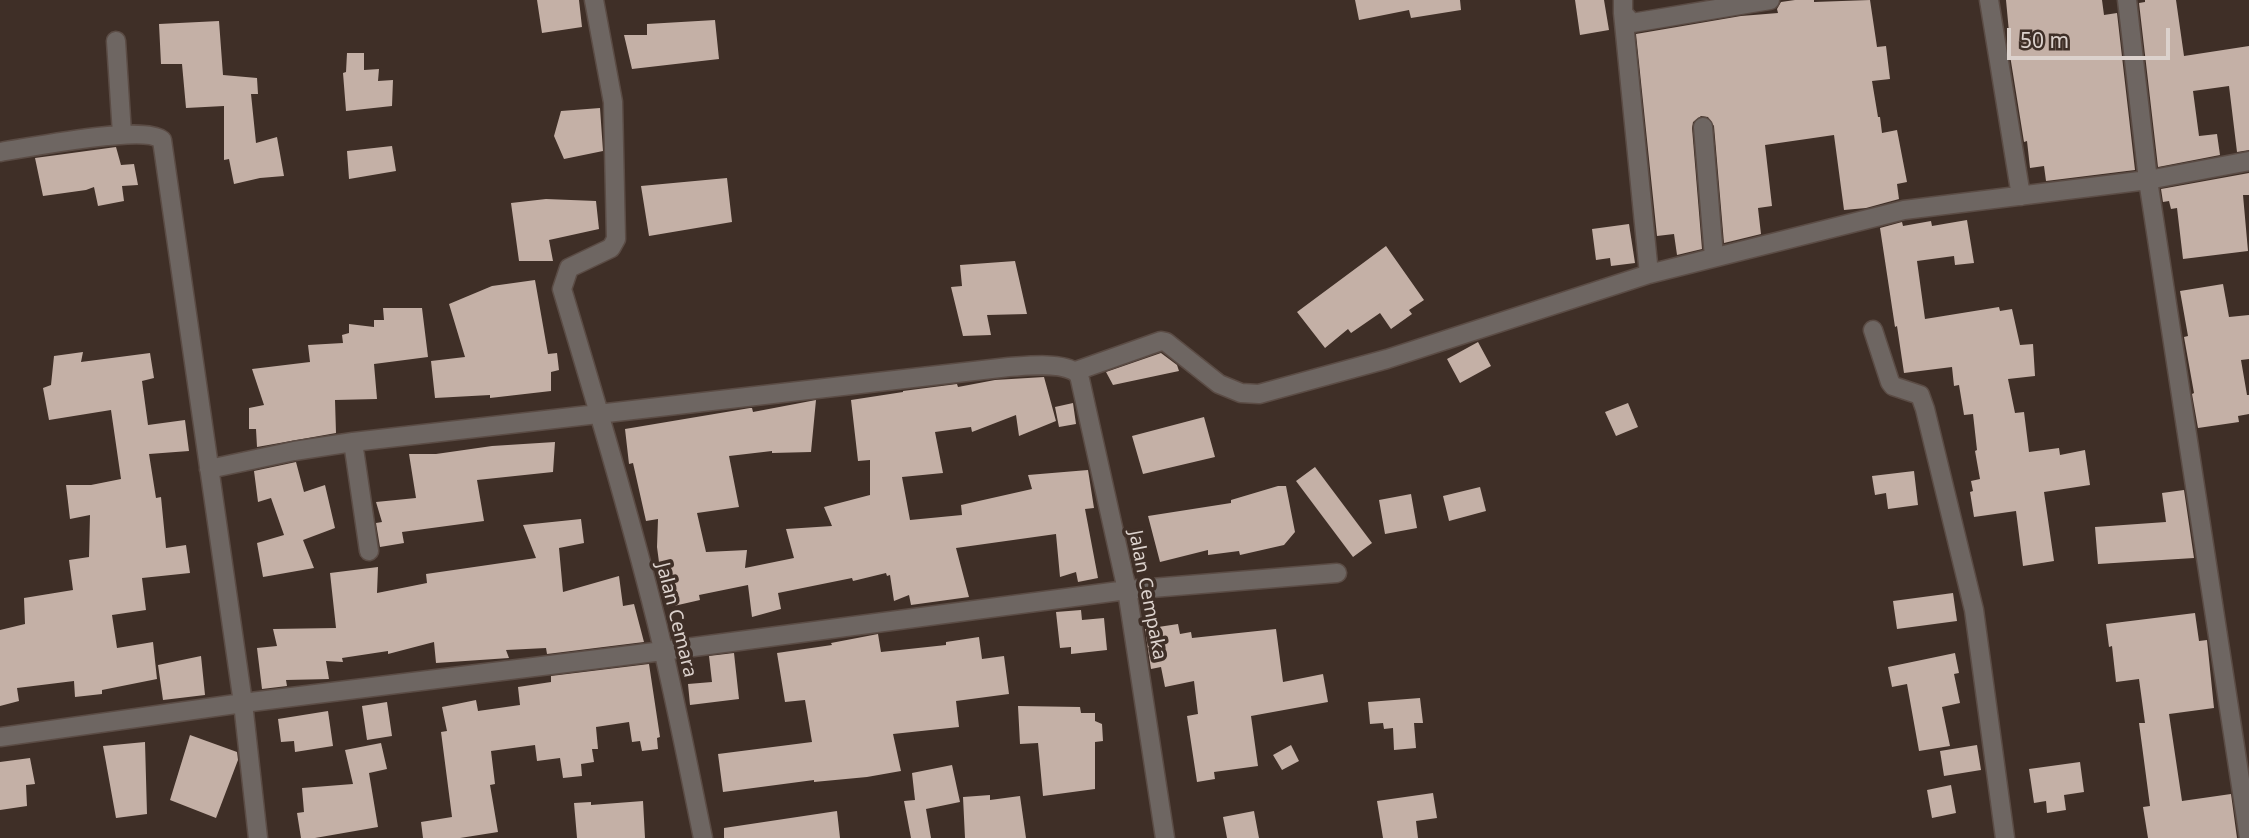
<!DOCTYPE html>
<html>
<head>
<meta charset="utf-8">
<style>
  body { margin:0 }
  #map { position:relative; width:2249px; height:838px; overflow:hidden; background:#3f2f27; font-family:"Noto Sans",sans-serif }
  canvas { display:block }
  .scale { position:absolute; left:2007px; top:28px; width:163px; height:32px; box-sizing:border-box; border:4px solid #dcd2cd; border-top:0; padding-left:9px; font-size:21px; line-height:24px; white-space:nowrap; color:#dcd2cd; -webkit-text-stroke:5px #3f2f27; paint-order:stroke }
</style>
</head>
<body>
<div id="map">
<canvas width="2249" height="838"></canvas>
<div class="scale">50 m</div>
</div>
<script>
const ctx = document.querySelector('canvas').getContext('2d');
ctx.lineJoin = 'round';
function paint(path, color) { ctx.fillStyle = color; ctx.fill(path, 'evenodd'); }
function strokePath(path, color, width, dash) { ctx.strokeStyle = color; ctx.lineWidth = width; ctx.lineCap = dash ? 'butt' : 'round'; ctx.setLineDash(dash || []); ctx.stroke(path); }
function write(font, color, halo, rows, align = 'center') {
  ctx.font = font + ' "Noto Sans",sans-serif'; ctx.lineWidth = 7; ctx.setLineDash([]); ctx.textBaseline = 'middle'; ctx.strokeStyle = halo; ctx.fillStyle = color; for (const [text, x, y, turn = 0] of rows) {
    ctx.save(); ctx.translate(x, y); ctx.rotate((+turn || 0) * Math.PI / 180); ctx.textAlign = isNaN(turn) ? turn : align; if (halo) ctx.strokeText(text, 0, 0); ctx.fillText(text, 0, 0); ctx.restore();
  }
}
paint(new Path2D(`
  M537,0H579L582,27L542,33Z
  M1355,0H1460L1461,10L1411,18L1409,10L1359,20Z
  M1575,0H1604L1609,30L1580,35Z
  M1795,0H1814V2L1870,0L1877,47L1886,46L1890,79L1872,81L1878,117H1880L1882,133L1897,130L1907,182L1897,184L1899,199L1866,208L1844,210L1834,135L1765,145L1772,206L1758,208L1761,234L1724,243L1714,126L1708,117L1701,116L1693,122L1692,128L1702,249L1677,255L1674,234L1657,236L1636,34L1741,16L1778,13L1777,9L1781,2Z
  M2006,0H2102L2104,15L2117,13L2135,170L2046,181L2044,166L2030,168L2027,141L2024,142L2008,43H2010Z
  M2145,0H2176L2184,56L2249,46V150L2237,152L2229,86L2193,91L2199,136L2217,134L2220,155L2158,167L2139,3L2145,2Z
  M715,20L719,59L632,69L624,35H647V24Z
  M219,21L223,75L257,78L258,94H251L256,143L277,137L284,176L260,178L234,184L229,159L224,160V106L186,108L182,64H161L159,24Z
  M347,53H364V70L379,69L378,81L393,80L392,106L346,111L343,73L346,72Z
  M600,108L603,151L564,159L554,136L561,111Z
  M392,146L396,171L349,179L347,151Z
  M116,147L121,165L134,164L138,185L122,186L124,201L98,206L94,187L86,190L43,196L35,158Z
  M2249,173V195H2243L2248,251L2183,259L2177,208L2171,209L2169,201L2163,202L2161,189Z
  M727,178L732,222L649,236L641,186Z
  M546,199L596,201L599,229L549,240L553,261H519L511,203Z
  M1967,220L1974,263L1955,265L1954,256L1917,261L1925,319L1999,307L2000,311L2012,309L2020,345L2033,344L2035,376L2008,379L2015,413L2024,412L2029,452L2059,448L2060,455L2085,450L2090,485L2044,492L2054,561L2023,566L2016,511L1974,517L1970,492L1973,491L1971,481L1980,479L1975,451L1977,450L1973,414L1964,415L1959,385L1954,386L1952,367L1904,373L1897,326L1895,327L1880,228L1902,222L1903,226L1931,221L1932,226Z
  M1629,224L1635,263L1611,266L1610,258L1596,260L1592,229Z
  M1386,246L1424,300L1409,310L1412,314L1391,329L1380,313L1351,333L1348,329L1325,348L1297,312Z
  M1015,261L1027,314L987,315L991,335L963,336L951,287L962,286L960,265Z
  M535,280L548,354L557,353L559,370L551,372V391L490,398V395L435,398L431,361L465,357L449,304L492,286Z
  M2223,284L2229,317L2249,315V359L2241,360L2247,395H2249V414L2238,416L2239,422L2198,428L2192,394L2194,393L2184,337L2188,336L2180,291Z
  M383,308H422L428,357L374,364L377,399L335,400L336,433L257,447L256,429H249V408L264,405L252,369L310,362L308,345L343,343L342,335L349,333V324L374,327V320H384Z
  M1478,342L1491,366L1460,383L1447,359Z
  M83,352L81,362L150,353L154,378L142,381L148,425L185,420L189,451L149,454L156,498L161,497L166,548L186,545L190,573L142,578L146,610L112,615L117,648L153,642L157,679L102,690V694L75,697L74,681L17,688L19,701L0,706V630L25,624L24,598L73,590L69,560L89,557L90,515L70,519L66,485H91L121,479L111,410L49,420L43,388L51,385L54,356Z
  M1161,353L1177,365L1179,371L1113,385L1106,372Z
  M1044,377L1056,421L1019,436L1016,415L972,432L971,427L935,432L943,473L902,477L910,520L962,515L961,505L1032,489L1028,475L1088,470L1094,508L1085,509L1098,578L1078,582L1076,572L1060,577L1056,534L956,548L969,597L911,605L909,595L894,601L890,575L887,576L886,573L853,581L852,578L778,593L781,609L752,617L748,585L699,595L700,600L665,608L657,547L658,519L646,521L633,463L629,464L625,429L750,408H752L753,412L816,400L811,452L772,453V451L729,456L739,507L697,513L706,552L747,550L745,568L794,558L786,529L832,526L824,507L870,495V460L858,461L851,400L903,392V391L957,384L958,387L995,380Z
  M1073,403L1076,424L1059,427L1055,407Z
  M1628,403L1638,427L1616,436L1605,412Z
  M1204,417L1215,457L1143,474L1132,436Z
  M555,442L553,472L477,480L484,521L402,532L404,543L380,547L376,523L382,522L376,502L416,498L409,454H436L492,446Z
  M296,462L304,492L325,485L335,528L303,540L314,568L263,577L257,543L284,535L271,498L258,502L254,471Z
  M1315,467L1372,543L1353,557L1296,481Z
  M1914,471L1918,505L1888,509L1886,493L1875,495L1872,476Z
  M1278,486H1286L1295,532L1284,545L1240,555L1239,551L1208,555V550L1160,562L1148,516L1231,503V500Z
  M1480,487L1486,511L1449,521L1443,496Z
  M2184,490L2194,558L2098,564L2095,527L2166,522L2162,493Z
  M1411,494L1417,528L1385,534L1379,500Z
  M581,519L584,543L559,548L563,592L619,576L623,606L634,604L644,642L547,654L546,648L506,650L509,658L436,663L434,642L388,654V651L342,658L343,662L326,661L329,679L286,680L287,686L262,689L257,648L277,646L273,629L336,628L330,573L378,567L377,593L427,583L426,574L536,558L523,525Z
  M1953,593L1957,621L1897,629L1893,601Z
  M1081,610L1082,620L1104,618L1107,650L1071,654V647L1060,648L1056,612Z
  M2195,613L2199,641L2207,640L2214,708L2169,714L2182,801L2231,794L2237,838H2148L2143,807L2150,806L2139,723H2145L2139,679L2116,682L2112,646L2109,647L2106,624Z
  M1178,624L1180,634L1191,632L1192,638L1276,629L1283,682L1323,674L1328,702L1251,716L1258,766L1214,772L1215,779L1197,782L1187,716L1198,714L1194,681L1165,687L1161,667L1151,669L1145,629Z
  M878,634L881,652L946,645V642L979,637L982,659L1004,656L1009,694L956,701L959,727L893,734L901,771L867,777L814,782V780L723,792L718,754L812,742L805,700L785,702L777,653L832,645L831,643Z
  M734,653L739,699L690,705L688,684L712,682L709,656Z
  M1955,653L1959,673L1954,674L1960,703L1942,707L1950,746L1919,751L1907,684L1892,687L1888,667Z
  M201,656L205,695L163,700L158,665Z
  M649,664L660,737L657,738L658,749L642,751L640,741L632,742L629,722L596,727L598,749H592L594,762L581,764L582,776L563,778L560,758L537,761L535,745L491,751L495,784L490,785L498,832L460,838H423L421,822L452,817L441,732L447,731L442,707L476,700L478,711L520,705L518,687L551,682V676Z
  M1420,698L1423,723H1414L1416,748L1394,750L1393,728L1384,729L1383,723L1370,724L1368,702Z
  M387,702L392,736L367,740L362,706Z
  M1018,706L1080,707L1081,713H1095V721L1102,724L1103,741L1095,742V789L1043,796L1038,743L1020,744Z
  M328,711L333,746L295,752L294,741L281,742L278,719Z
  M190,735L237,752L238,760L216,818L170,800Z
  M145,742L147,814L116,818L103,746Z
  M381,743L387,769L369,773L378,827L315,838H301L297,813L304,812L302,788L353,784L345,750Z
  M1291,745L1299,761L1282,770L1273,755Z
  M1977,745L1981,770L1944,776L1940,751Z
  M30,758L35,784L26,785L27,806L0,810V762Z
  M2080,762L2084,792L2064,795L2066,810L2047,813L2046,801L2034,803L2029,769Z
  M952,765L960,802L926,809L931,838H911L904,801L915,800L912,773Z
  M1951,785L1956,813L1932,818L1927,790Z
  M1433,793L1437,818L1416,821L1418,838H1383L1377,801Z
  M990,795V800L1020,796L1026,838H965L963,797Z
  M643,801L645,838H577L574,803L591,802V805Z
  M837,811L840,838H724V828Z
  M1254,811L1259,838H1227L1223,817Z`), '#c4b0a6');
const street = new Path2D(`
  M594,0L613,102L616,239L611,248L569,268L562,289C595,399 628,509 656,620C674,692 688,765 703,838
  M1623,0V13L1632,23L1770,0
  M1989,0L2021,196
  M2127,0L2148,180L2249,838
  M1623,13L1649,274
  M116,41L122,134
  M1703,127L1714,257
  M0,152C28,148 144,124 162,140L243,703L258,838
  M1873,330L1890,382L1893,386L1920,395L1925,409L1974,610L2005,838
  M1076,371L1161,341L1166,342L1219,384L1241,393L1259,394L1387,359L1649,274L1904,210L2148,180L2249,161
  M353,442L369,551
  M209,469L294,451L353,442L1009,367C1027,366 1066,361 1079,375L1127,590L1165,838
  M0,737L243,703L663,651L1127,590L1337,573`);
strokePath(street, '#5b4c45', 21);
strokePath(street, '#6e6662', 18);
write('19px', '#dcd2cd', '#3f2f27', [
  ["Jalan Cempaka",1147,595,79],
  ["Jalan Cemara",676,620,76]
]);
</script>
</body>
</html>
